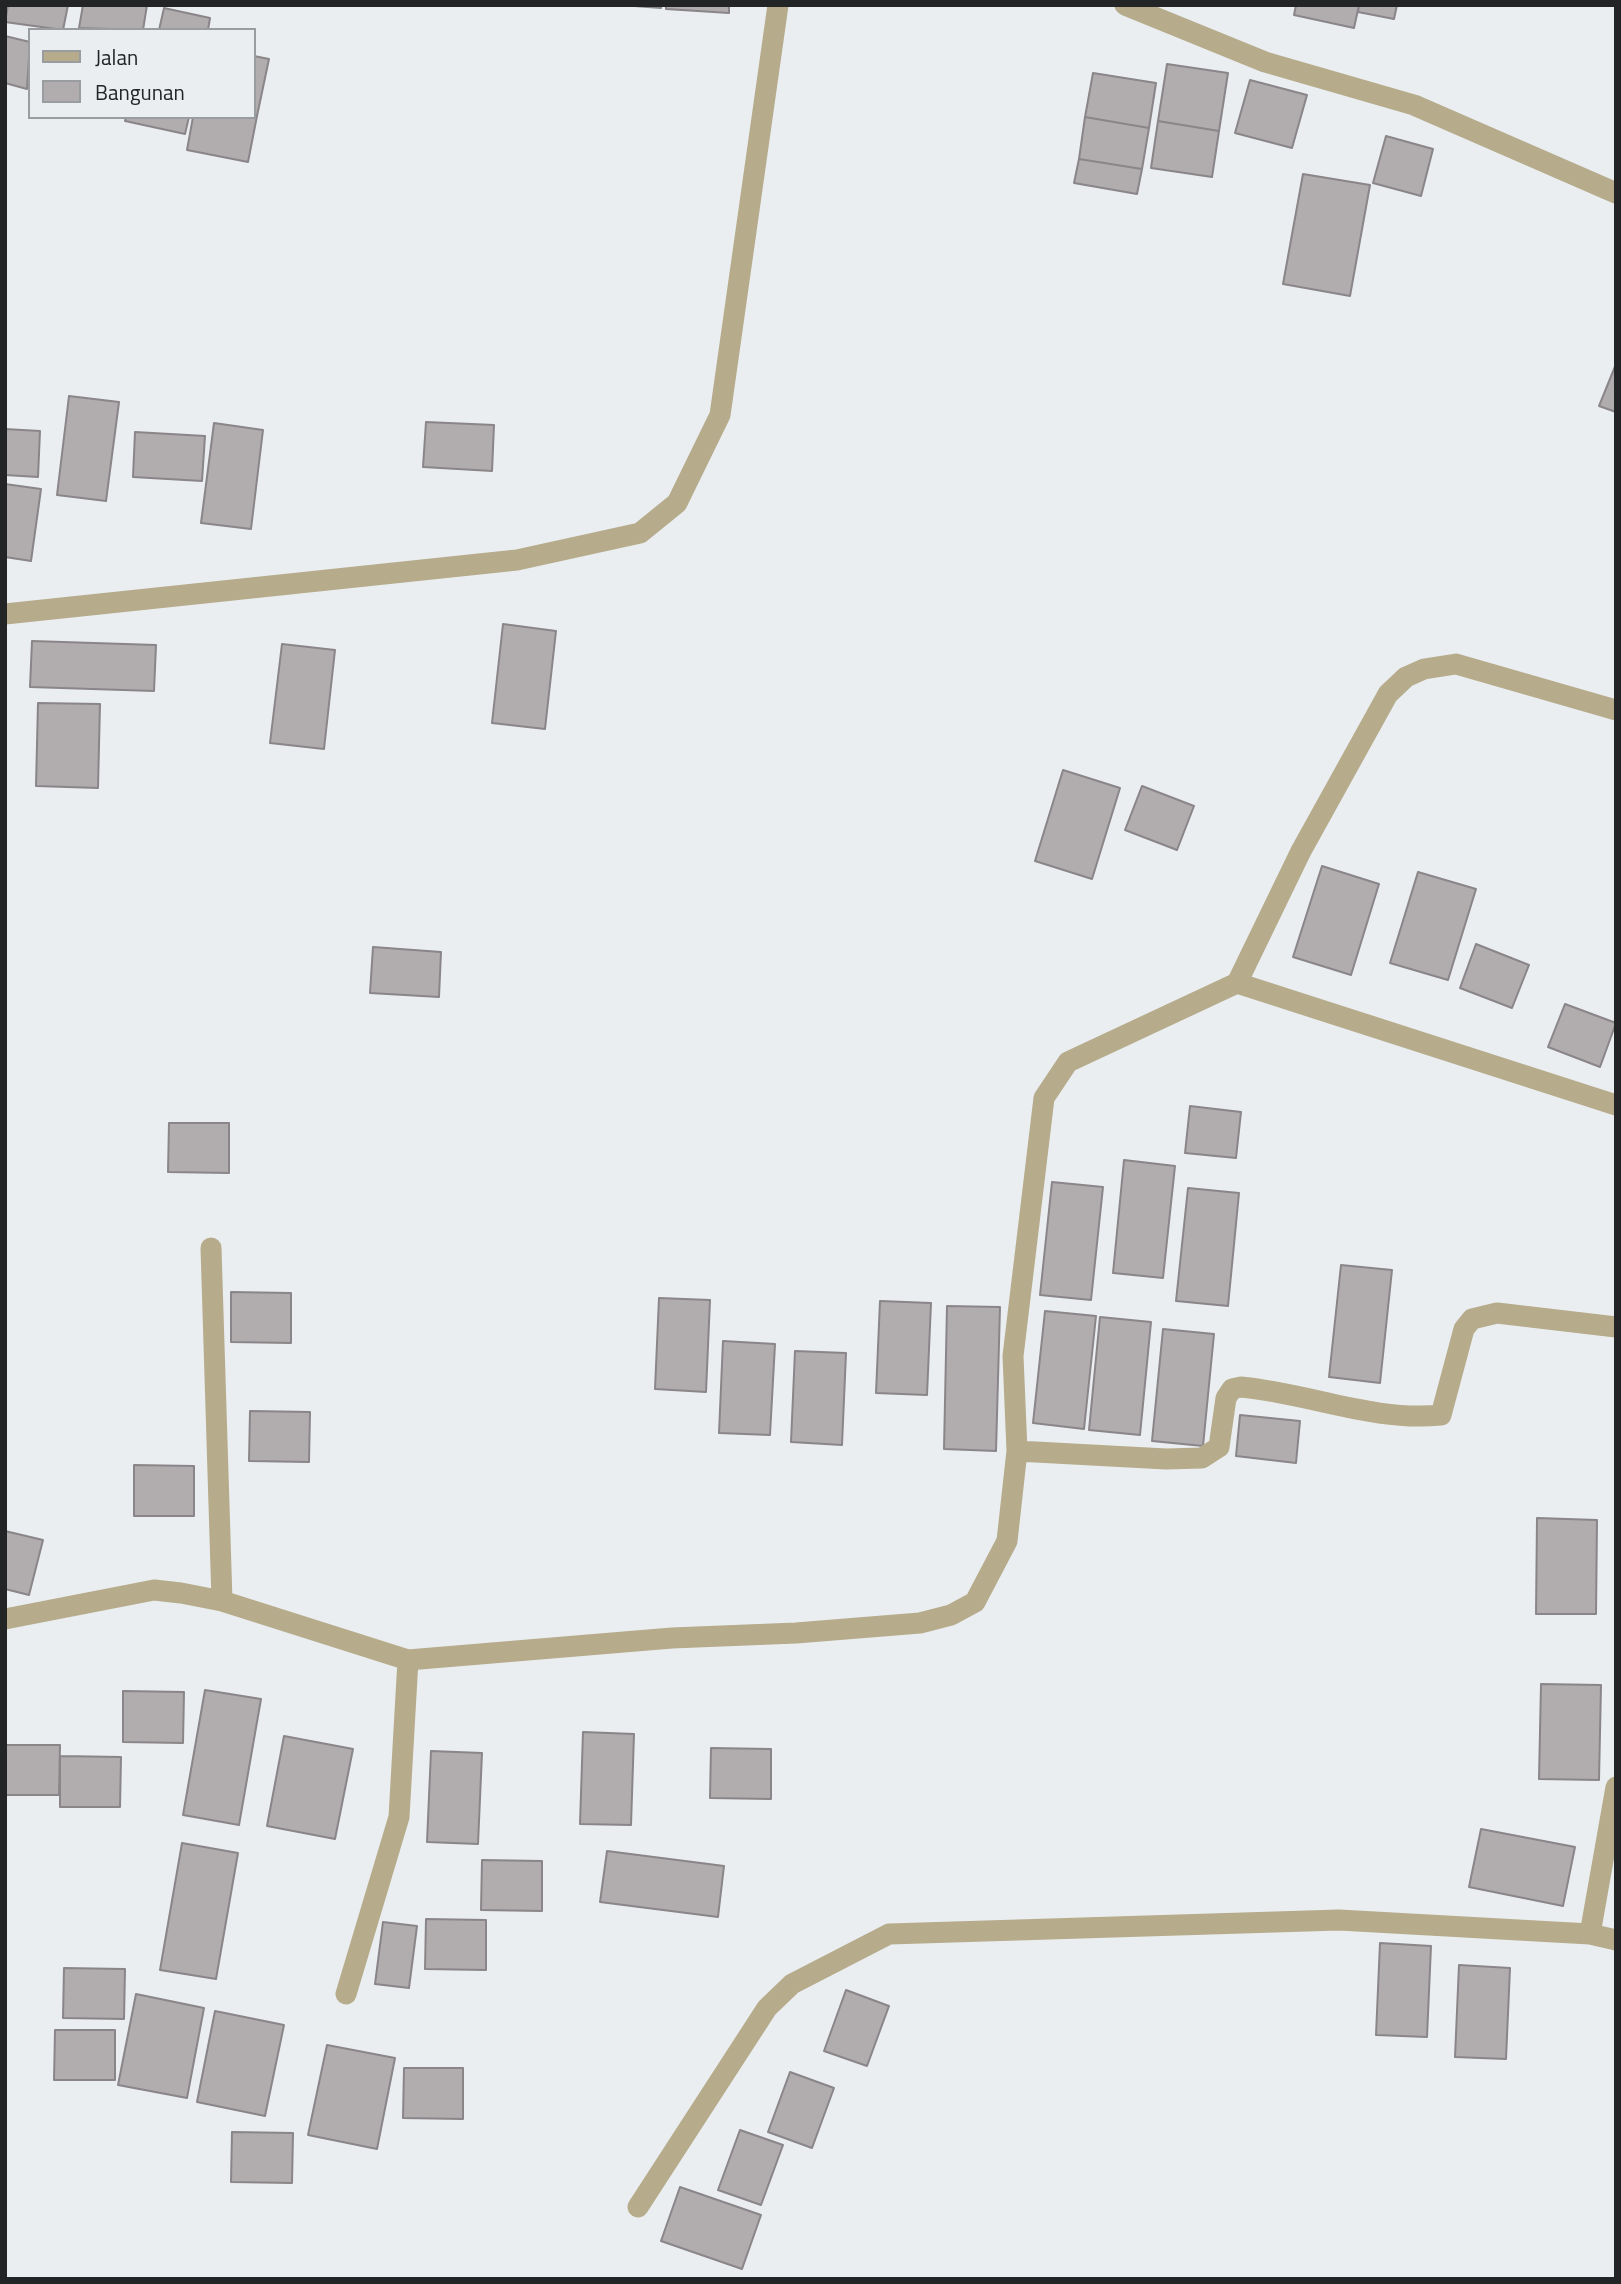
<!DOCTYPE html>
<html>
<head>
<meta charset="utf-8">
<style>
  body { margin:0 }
  #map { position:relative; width:1621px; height:2284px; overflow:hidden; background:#eaeef1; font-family:"Titillium Web",sans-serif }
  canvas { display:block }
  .frame { position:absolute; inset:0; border:7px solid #222425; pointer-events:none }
  .legend { position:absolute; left:28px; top:28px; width:228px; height:91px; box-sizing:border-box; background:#eaeef1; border:2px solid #9a9d9f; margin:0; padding:9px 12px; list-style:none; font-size:21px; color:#222425 }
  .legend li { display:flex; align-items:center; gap:14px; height:35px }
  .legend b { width:35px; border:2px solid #9a9d9f }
</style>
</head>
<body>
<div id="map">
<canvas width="1621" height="2284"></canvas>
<div class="frame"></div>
<ul class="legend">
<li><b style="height:9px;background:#b6ab8b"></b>Jalan</li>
<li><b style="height:19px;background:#b1acae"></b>Bangunan</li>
</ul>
</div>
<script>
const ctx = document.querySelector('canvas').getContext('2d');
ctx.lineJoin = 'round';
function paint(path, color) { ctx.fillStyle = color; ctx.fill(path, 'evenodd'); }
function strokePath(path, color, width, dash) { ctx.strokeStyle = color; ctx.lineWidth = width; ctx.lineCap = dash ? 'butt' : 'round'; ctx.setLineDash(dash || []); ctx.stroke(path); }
const building = new Path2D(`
  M8,5H68L63,30L5,22Z
  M83,5H147L143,30L79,28Z
  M621,5H661V8Z
  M666,5H729V13L666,9Z
  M1296,5H1359L1354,28L1294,15Z
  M1359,5H1397L1394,19L1358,12Z
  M164,8L210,18L208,30H159Z
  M5,36L30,42L27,89L5,83Z
  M254,56L269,59L257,116L254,115Z
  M1167,64L1228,73L1219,131L1158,121Z
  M1093,73L1156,83L1149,128L1085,117Z
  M1250,80L1307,95L1292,148L1235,133Z
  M254,115L257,116L248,162L187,150L193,117Z
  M126,117H189L185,134L125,121Z
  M1085,117L1149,128L1142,169L1079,159Z
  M1158,121L1219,131L1212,177L1151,168Z
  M1386,136L1433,149L1421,196L1373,183Z
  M1079,159L1142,169L1137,194L1074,183Z
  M1303,174L1370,185L1350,296L1283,284Z
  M1616,364V412L1599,406Z
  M69,396L119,402L106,501L57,495Z
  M426,422L494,425L492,471L423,467Z
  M214,423L263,430L251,529L201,523Z
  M5,429L40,431L38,477L5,475Z
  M135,432L205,436L202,481L133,477Z
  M5,484L41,489L31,561L5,557Z
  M503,624L556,631L545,729L492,723Z
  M32,641L156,645L154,691L30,687Z
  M282,644L335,650L324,749L270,743Z
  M38,703L100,704L98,788L36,786Z
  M1063,770L1120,788L1092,879L1035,861Z
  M1142,786L1194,806L1177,850L1125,830Z
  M1322,866L1379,884L1351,975L1293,957Z
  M1418,872L1476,889L1448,980L1390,963Z
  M1476,944L1529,965L1512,1008L1460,988Z
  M373,947L441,952L439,997L370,993Z
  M1565,1004L1616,1023L1600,1067L1548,1047Z
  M1190,1106L1241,1112L1236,1158L1185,1153Z
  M169,1123H229V1173L168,1172Z
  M1124,1160L1175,1166L1163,1278L1113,1273Z
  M1052,1182L1103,1187L1091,1300L1040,1295Z
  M1188,1188L1239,1193L1228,1306L1176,1301Z
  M1341,1265L1392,1270L1380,1383L1329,1377Z
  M231,1292L291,1293V1343L231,1342Z
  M659,1298L710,1300L706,1392L655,1389Z
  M880,1301L931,1303L927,1395L876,1393Z
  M947,1306L1000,1307L996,1451L944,1449Z
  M1045,1311L1096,1316L1084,1429L1033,1423Z
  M1100,1317L1151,1322L1140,1435L1089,1430Z
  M1163,1329L1214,1334L1203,1446L1152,1441Z
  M723,1341L775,1344L770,1435L719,1433Z
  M795,1351L846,1353L842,1445L791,1442Z
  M250,1411L310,1412L309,1462L249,1461Z
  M1240,1415L1300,1421L1296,1463L1236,1456Z
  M134,1465L194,1466V1516H134Z
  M1537,1518L1597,1520L1596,1614H1536Z
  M5,1531L43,1540L29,1595L5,1589Z
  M1541,1684L1601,1685L1599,1780L1539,1779Z
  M205,1690L261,1699L239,1825L183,1815Z
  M123,1691L184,1692L183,1743L123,1742Z
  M583,1732L634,1734L631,1825L580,1824Z
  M284,1736L353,1749L335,1839L267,1826Z
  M5,1745H60L59,1795H5Z
  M711,1748L771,1749V1799L710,1798Z
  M431,1751L482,1753L478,1844L427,1842Z
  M60,1756L121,1757L120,1807H60Z
  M1481,1829L1575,1847L1563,1906L1469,1887Z
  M182,1843L238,1853L216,1979L160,1970Z
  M607,1851L724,1866L718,1917L600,1902Z
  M482,1860L542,1861V1911L481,1910Z
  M426,1919L486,1920V1970L425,1969Z
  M383,1922L417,1926L409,1988L375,1984Z
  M1380,1943L1431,1946L1427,2037L1376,2035Z
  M1459,1965L1510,1968L1506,2059L1455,2057Z
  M64,1968L125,1969L124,2019L63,2018Z
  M846,1990L889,2006L867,2066L824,2051Z
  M136,1994L204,2008L187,2098L118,2085Z
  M215,2011L284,2025L265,2116L197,2102Z
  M55,2030H115V2080H54Z
  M327,2045L395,2058L377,2149L308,2135Z
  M404,2068H463V2119L403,2118Z
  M790,2072L834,2088L812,2148L768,2132Z
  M740,2130L783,2145L761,2205L718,2190Z
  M232,2132L293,2133L292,2183L231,2182Z
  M680,2187L761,2215L742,2269L661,2241Z`);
paint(building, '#b1acae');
strokePath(building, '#8a8588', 2);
strokePath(new Path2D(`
  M1125,5L1265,62L1414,105L1616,193
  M5,614L517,560L640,533L677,503L720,415L778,5
  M1237,983L1616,1105
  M211,1248L222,1601
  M1017,1451L1166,1459L1202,1458L1219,1447L1226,1398L1232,1389L1241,1387C1308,1393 1373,1422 1441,1415L1464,1329L1472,1319L1497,1313L1616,1327
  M5,1619L154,1590L181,1593L222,1601L408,1660L672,1638L796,1633L920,1623L951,1615L975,1602L1007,1541L1017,1451L1013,1356L1044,1098L1068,1062L1237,983L1301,851L1388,694L1406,677L1424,669L1456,664L1616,710
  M1590,1934L1616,1787
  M346,1994L399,1817L408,1660
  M638,2207L767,2008L792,1984L889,1934L1339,1920L1590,1934L1616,1940`), '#b6ab8b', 21);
</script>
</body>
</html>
